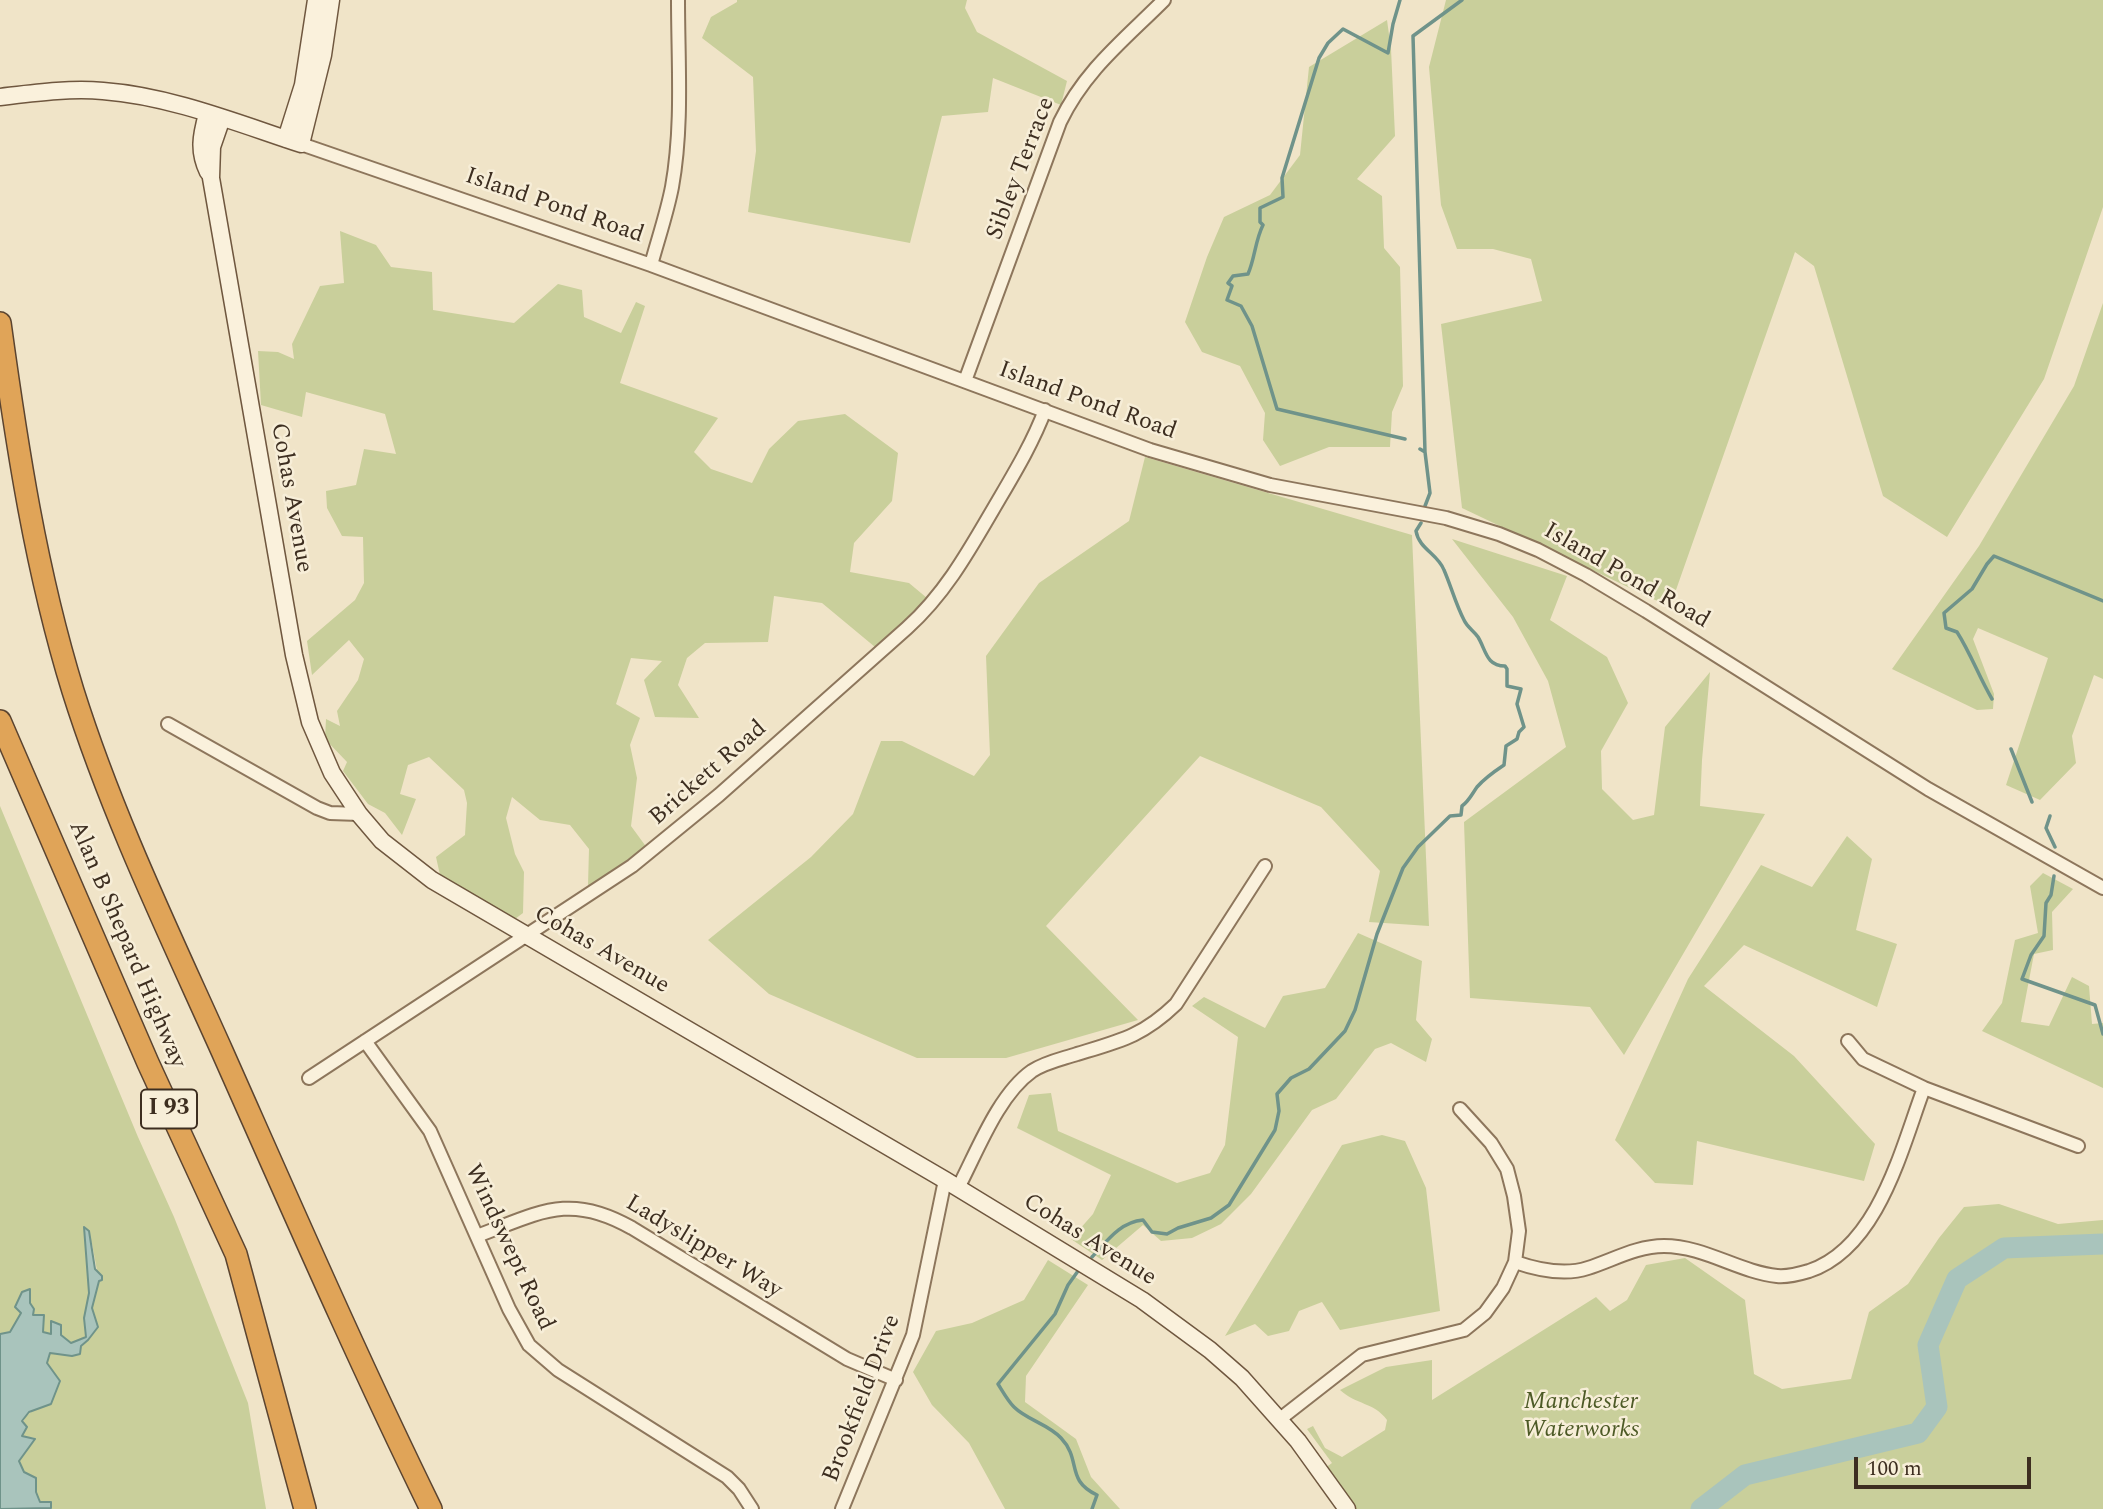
<!DOCTYPE html>
<html>
<head>
<meta charset="utf-8">
<style>
  body { margin:0 }
  #map { position:relative; width:2103px; height:1509px; overflow:hidden; background:#f0e4c8; font-family:Spectral,serif }
  canvas { display:block }
  .scale { position:absolute; left:1854px; top:1457px; width:177px; height:32px; box-sizing:border-box; border:4px solid #3d2e20; border-top:0; padding-left:9px; font-size:21px; line-height:24px; white-space:nowrap; color:#3d2e20; -webkit-text-stroke:5px #f7eed8; paint-order:stroke }
</style>
</head>
<body>
<div id="map">
<canvas width="2103" height="1509"></canvas>
<div class="scale">100 m</div>
</div>
<script>
const ctx = document.querySelector('canvas').getContext('2d');
ctx.lineJoin = 'round';
function paint(path, color) { ctx.fillStyle = color; ctx.fill(path, 'evenodd'); }
function strokePath(path, color, width, dash) { ctx.strokeStyle = color; ctx.lineWidth = width; ctx.lineCap = dash ? 'butt' : 'round'; ctx.setLineDash(dash || []); ctx.stroke(path); }
function write(font, color, halo, rows, align = 'center') {
  ctx.font = font + ' Spectral,serif'; ctx.lineWidth = 5; ctx.setLineDash([]); ctx.textBaseline = 'middle'; ctx.strokeStyle = halo; ctx.fillStyle = color; for (const [text, x, y, turn = 0] of rows) {
    ctx.save(); ctx.translate(x, y); ctx.rotate((+turn || 0) * Math.PI / 180); ctx.textAlign = isNaN(turn) ? turn : align; if (halo) ctx.strokeText(text, 0, 0); ctx.fillText(text, 0, 0); ctx.restore();
  }
}
paint(new Path2D(`
  M737,0H967L965,8L977,32L1067,81L1061,105L993,78L988,112L942,116L910,243L748,212L756,151L753,77L702,38L711,17L737,2Z
  M1446,0H2103V207L2044,379L1947,537L1883,496L1814,266L1795,252L1670,607L1462,508L1441,324L1542,301L1531,259L1493,249H1457L1441,205L1429,67Z
  M1387,20L1391,49L1395,136L1357,179L1382,196L1384,248L1400,267L1403,386L1392,412L1390,447H1329L1280,466L1263,440L1265,413L1240,366L1202,352L1185,322L1207,257L1224,217L1270,195L1300,155L1309,67Z
  M340,231L376,245L391,267L432,272L433,310L514,323L558,284L582,290L584,317L621,333L636,302L645,306L620,383L718,418L694,452L711,469L752,483L769,449L798,421L845,414L898,453L892,501L854,543L850,572L909,583L933,603L881,652L822,603L774,596L768,642L705,643L687,658L678,685L699,718L655,717L644,680L662,661L631,658L616,704L640,718L630,745L637,778L631,826L650,852L592,894L588,885L589,849L570,825L540,820L512,797L506,818L515,854L524,872L523,913L515,919L440,875L436,857L465,835L467,803L464,790L429,757L408,765L400,794L416,799L402,835L385,813L368,804L343,771L347,762L325,739L326,719L340,726L337,711L358,680L364,659L349,640L312,675L307,641L355,600L364,583L363,537L342,536L327,508L326,491L356,485L364,449L396,454L385,414L306,392L302,417L261,405L258,351L278,352L294,359L292,344L320,286L344,283Z
  M2103,303V679L2094,675L2072,736L2076,763L2040,800L2006,785L2048,658L1978,628L1973,639L1994,694L1993,709L1977,710L1892,669L1979,546L2074,386Z
  M1145,457L1412,535L1429,926L1369,922L1380,871L1321,807L1200,756L1046,926L1138,1020L1006,1058H917L769,994L708,940L811,857L853,814L881,741H902L974,776L990,755L986,656L1039,583L1129,521Z
  M1452,539L1567,576L1550,620L1607,657L1628,703L1601,751L1602,789L1633,820L1654,815L1665,727L1710,672L1702,760L1700,806L1765,814L1624,1055L1590,1007L1470,998L1464,822L1566,747L1548,681L1513,617Z
  M0,806L138,1137L174,1217L248,1403L266,1509H40L36,1492V1478L24,1472L19,1460L35,1438L21,1436C23,1411 30,1412 51,1404L53,1373L47,1363L50,1353L72,1356L88,1340L91,1308L99,1281L92,1244L84,1228L89,1293L84,1318L86,1337L71,1343L61,1335L52,1322L51,1334L42,1332L32,1315L29,1290L21,1313L10,1332L0,1334Z
  M1847,836L1872,859L1856,930L1897,944L1877,1007L1744,945L1704,986L1794,1056L1875,1144L1864,1181L1697,1141L1693,1185L1655,1183L1615,1140L1688,979L1761,865L1812,887Z
  M2043,873L2073,889L2052,912L2053,950L2034,954L2021,1022L2049,1026L2072,977L2089,986L2092,1024L2103,1023V1088L1982,1031L2002,1003L2015,940L2038,933L2030,886Z
  M1358,933L1422,961L1416,1020L1432,1039L1426,1062L1391,1043L1375,1049L1336,1099L1312,1110L1251,1194L1221,1224L1192,1238L1161,1241L1143,1225L1102,1260L1071,1239L1093,1214L1111,1175L1017,1128L1029,1095L1051,1093L1058,1131L1177,1183L1210,1173L1225,1145L1238,1037L1192,1006L1204,997L1265,1028L1283,996L1325,988Z
  M1382,1135L1405,1141L1426,1188L1440,1311L1340,1330L1322,1302L1299,1311L1289,1331L1268,1336L1255,1324L1225,1336L1342,1145Z
  M1999,1204L2058,1224L2103,1220V1509H1350L1325,1468L1332,1463L1307,1429L1313,1426L1325,1448L1342,1457L1385,1430L1387,1420C1374,1402 1356,1405 1340,1390L1386,1367L1432,1360V1400L1596,1297L1610,1311L1627,1300L1646,1265L1685,1258L1745,1300L1754,1374L1782,1389L1851,1379L1869,1312L1908,1284L1939,1238L1964,1207Z
  M1048,1260L1088,1285L1026,1376L1025,1402L1076,1439L1091,1477L1120,1509H1005L969,1443L932,1405L913,1372L936,1331L972,1323L1024,1300Z`), '#c9cf9b');
const water = new Path2D(`
  M84,1227L89,1231L95,1269L102,1276V1280L99,1281L92,1308L98,1327L88,1340L81,1346L80,1354L72,1356L50,1353L47,1363L60,1381L51,1404L29,1412L22,1421L27,1427L22,1436L35,1439L19,1461L24,1472L36,1478V1492L40,1502H51V1508L0,1509V1334L10,1332L21,1313L15,1307L22,1292L30,1289V1303L34,1309L33,1315H44L43,1332L51,1334V1321L61,1325V1335L71,1343L86,1337L84,1318L89,1293Z`);
paint(water, '#a9c4bc');
strokePath(water, '#6f938a', 2);
strokePath(new Path2D(`
  M1400,0L1393,24L1388,53L1343,29L1328,43L1319,58L1282,178L1283,197L1260,208V222L1263,225C1255,241 1255,258 1248,274L1233,276L1228,283L1232,286L1227,300L1241,306L1252,326L1277,409L1405,439
  M1420,449L1425,452L1430,493L1425,506
  M1425,452L1413,36L1462,0
  M1992,699C1979,677 1971,654 1957,632L1946,628L1944,613L1972,589L1987,564L1994,556L2103,601
  M2011,749L2032,802
  M2050,816L2046,828L2055,847
  M2054,876L2051,895L2046,903L2044,936L2031,955L2022,979L2095,1005L2103,1034
  M1092,1257C1107,1241 1120,1222 1143,1220L1152,1232L1167,1234L1178,1228L1211,1218L1229,1205L1275,1130L1279,1111L1277,1094L1291,1078L1309,1069L1345,1031L1355,1010L1377,934L1403,868L1418,847L1450,816L1461,815L1462,806C1469,801 1472,794 1477,787C1483,780 1495,771 1504,765L1506,746L1517,739L1519,732L1524,727L1517,704L1521,689L1507,686V669L1505,666C1486,666 1486,650 1478,637C1474,631 1467,627 1464,620C1456,605 1451,586 1444,570C1438,554 1419,549 1416,531L1421,523
  M1078,1271L1068,1285L1055,1314L998,1384C1003,1392 1008,1401 1014,1407C1027,1420 1048,1424 1061,1438C1082,1460 1065,1480 1097,1495L1092,1509`), '#6f938a', 3.5);
strokePath(new Path2D(`
  M1701,1509L1745,1475L1918,1433L1937,1407L1928,1345L1957,1279L2004,1248L2103,1244`), '#a9c4bc', 21);
const street = new Path2D(`
  M301,144L651,265L1150,450L1270,485L1446,518L1499,534L1538,550L1586,575L1646,611L1928,789L2103,888
  M651,265C658,239 667,213 672,187C683,126 678,62 678,0
  M965,381L1060,122C1085,70 1124,40 1164,0
  M168,724L317,808L330,813L359,814
  M365,1041L430,1131L509,1309L529,1345L558,1370L727,1477L739,1489L752,1509
  M1848,1041L1863,1059L1924,1088L2078,1146
  M309,1078L632,866L719,795L907,628C947,592 971,547 998,501C1015,472 1033,442 1045,410
  M958,1188C977,1152 998,1095 1032,1071C1046,1062 1062,1059 1077,1054C1120,1041 1143,1036 1176,1004L1265,866
  M477,1236C539,1213 569,1192 632,1228L847,1359L896,1380
  M1515,1262C1538,1270 1564,1276 1588,1268C1613,1260 1637,1246 1664,1246C1704,1246 1739,1272 1777,1276C1787,1277 1799,1274 1809,1271C1878,1248 1901,1150 1924,1088
  M1280,1419L1362,1355L1464,1330L1485,1313L1503,1288L1515,1262L1519,1231L1514,1196L1507,1169L1491,1143L1460,1109
  M842,1509L913,1335L945,1180`);
const secondary = new Path2D(`
  M0,97C34,93 69,88 103,91C170,96 237,123 301,144L323,55L331,0
  M207,114C201,136 198,151 208,172
  M222,118L212,147L211,178L294,655L310,722L332,773L359,814L382,841L432,880L945,1180L1142,1300L1210,1350L1242,1378L1298,1441L1347,1509
  M286,139L303,85L316,0`);
const highway = new Path2D(`
  M0,323C17,447 36,571 73,691C112,815 169,933 222,1051C290,1204 357,1358 431,1509
  M0,721L148,1063L236,1254L305,1509`);
strokePath(street, '#8d765c', 16);
strokePath(secondary, '#6f573f', 19);
strokePath(highway, '#5b4430', 24);
strokePath(street, '#faf1dc', 12);
strokePath(secondary, '#faf1dc', 16);
strokePath(highway, '#e0a458', 21);
for (const [x, y, w] of [
  [169,1109,56]
]) { const box = new Path2D(); box.roundRect(x - w / 2, y - 19.5, w, 39, 5); ctx.fillStyle = '#f7eed8'; ctx.fill(box); strokePath(box, '#3d2e20', 2); }
write('bold 23px', '#3d2e20', null, [
  ["I 93",169,1109]
]);
write('24px', '#3d2e20', '#f7eed8', [
  ["Sibley Terrace",1022,169,-69],
  ["Island Pond Road",554,207,19],
  ["Island Pond Road",1087,402,20],
  ["Cohas Avenue",290,498,80],
  ["Island Pond Road",1626,577,30],
  ["Brickett Road",709,774,-41],
  ["Alan B Shepard Highway",126,945,67],
  ["Cohas Avenue",601,951,30],
  ["Cohas Avenue",1089,1241,32],
  ["Windswept Road",508,1248,65],
  ["Ladyslipper Way",703,1248,31],
  ["Brookfield Drive",863,1399,-69]
]);
write('italic 24px', '#4d5a26', '#f7eed8', [
  ["Manchester",1581,1403],
  ["Waterworks",1581,1431]
]);
</script>
</body>
</html>
